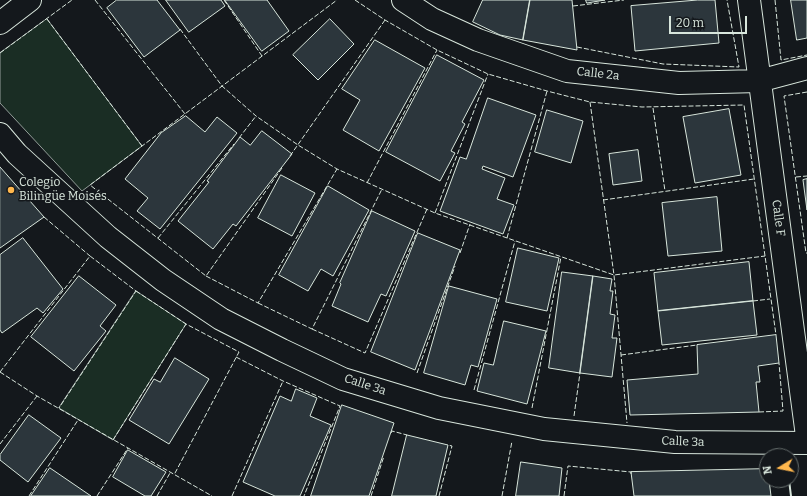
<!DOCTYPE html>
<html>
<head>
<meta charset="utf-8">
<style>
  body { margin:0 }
  #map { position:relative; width:807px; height:496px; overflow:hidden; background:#14181c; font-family:Bitter,serif }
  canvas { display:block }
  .north { position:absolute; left:759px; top:448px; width:40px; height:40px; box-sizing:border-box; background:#14181c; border:1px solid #626a69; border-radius:50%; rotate:260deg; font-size:11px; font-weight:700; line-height:16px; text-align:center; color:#d8e6dc }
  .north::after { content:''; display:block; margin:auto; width:14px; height:18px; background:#ffb74d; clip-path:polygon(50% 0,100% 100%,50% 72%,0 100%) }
  .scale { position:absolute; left:669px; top:16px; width:78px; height:18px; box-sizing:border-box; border:2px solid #d8e6dc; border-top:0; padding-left:5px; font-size:12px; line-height:14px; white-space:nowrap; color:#d8e6dc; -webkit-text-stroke:3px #14181c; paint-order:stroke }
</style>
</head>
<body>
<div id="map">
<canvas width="807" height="496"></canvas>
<div class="north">N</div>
<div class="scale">20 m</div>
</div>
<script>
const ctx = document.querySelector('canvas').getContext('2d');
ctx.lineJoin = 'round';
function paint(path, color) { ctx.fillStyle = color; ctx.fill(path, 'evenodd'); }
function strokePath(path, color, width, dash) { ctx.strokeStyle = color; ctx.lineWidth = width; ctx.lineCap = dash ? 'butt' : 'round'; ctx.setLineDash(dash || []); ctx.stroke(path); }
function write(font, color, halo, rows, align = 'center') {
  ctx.font = font + ' Bitter,serif'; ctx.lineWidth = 3; ctx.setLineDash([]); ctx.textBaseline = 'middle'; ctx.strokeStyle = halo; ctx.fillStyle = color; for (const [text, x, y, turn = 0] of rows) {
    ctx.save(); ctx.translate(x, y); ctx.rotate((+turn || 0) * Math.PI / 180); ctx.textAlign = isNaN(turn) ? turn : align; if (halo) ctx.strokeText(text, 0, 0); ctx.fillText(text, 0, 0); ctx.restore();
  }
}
const green = new Path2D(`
  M47,19L142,146L82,191L0,103V53Z
  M136,291L186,324L113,440L59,408Z`);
paint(green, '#1a2d24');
strokePath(green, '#939e99', 1);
const building = new Path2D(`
  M117,0H157L180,30L144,57L107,8Z
  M166,0H221L225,6L189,32Z
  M225,0H267L289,31L262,51Z
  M483,0H530L523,40L500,35L473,22Z
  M530,0H572L577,50L523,40Z
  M586,0H605L587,3Z
  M698,0H715L719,43L635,51L631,6Z
  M791,0H807V38L797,40Z
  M330,19L354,44L318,80L293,55Z
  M375,40L425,68L379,151L343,130L360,100L342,89Z
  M437,55L484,80L462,122L465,124L451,151L455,153L440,181L386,152Z
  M488,98L536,115L513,177L483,166L482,169L505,178L497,199L514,205L503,234L440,211L460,157L466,159Z
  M729,109L741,175L695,183L683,117Z
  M547,110L583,121L571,163L535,152Z
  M186,116L205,132L217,117L237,133L160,229L137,211L148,198L125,179L161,133Z
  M262,131L292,154L236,226L233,224L213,249L178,221L209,182L207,181L240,137L250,145Z
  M638,150L642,181L613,185L609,154Z
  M0,167L44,217L0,248Z
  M281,175L315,193L292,236L258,218Z
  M807,179V210L803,180Z
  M328,186L369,210L333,276L321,269L308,291L279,275Z
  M717,197L722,251L668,256L662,203Z
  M372,211L415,231L386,296L381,294L368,322L332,306L341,284L340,283Z
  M418,233L460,250L415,370L371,352Z
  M23,238L63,289L43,313L37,308L2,333L0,330V255Z
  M518,248L559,258L547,311L506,302Z
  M749,262L753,301L658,311L654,273Z
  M562,272L593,276L580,373L549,368Z
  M79,276L116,305L100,326L106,331L74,371L31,337Z
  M593,276L612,279L610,291H613L610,314L615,315L612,338H617L612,377L580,373Z
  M449,286L497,299L478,367L471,365L465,385L424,373Z
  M753,301L757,335L662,345L658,311Z
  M504,321L546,331L527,404L477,391L484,363L493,365Z
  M776,335L779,363L758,366L760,382H756L759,412L630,415L627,380L698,374L697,345Z
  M175,358L209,379L169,444L129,420L154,379L160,382Z
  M296,389L317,398L310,416L331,425L300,496H275L243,482L280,396L291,401Z
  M342,405L394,423L369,496H311Z
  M29,415L61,438L28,482L0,460V455Z
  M407,435L448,445L436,496H392Z
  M128,450L166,472L151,496H145L113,477Z
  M521,462L562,468L559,496H516Z
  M50,468L91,496H31Z
  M767,469V480H769L771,496H634L631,472Z`);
paint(building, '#2c363c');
strokePath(building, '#d8e6dc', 1);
const street = new Path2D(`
  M403,0L432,19L478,40L567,71L679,83L759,81L807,68
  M749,0L807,436
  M0,23L30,0
  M0,134L17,154L108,237L163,280L221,319L282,350L343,379L439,408L544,429L675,442L807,443`);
strokePath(street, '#d8e6dc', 24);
strokePath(street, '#14181c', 22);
strokePath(new Path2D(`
  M95,0L185,114
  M224,0L262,56
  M355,0L385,20L437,50L488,74L547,91L590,102L642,107L744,105L776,335
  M775,0L781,60L807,55
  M573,6L624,0
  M47,19L142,146
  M180,29L222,86L256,116L298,145L337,169L435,213L614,275L765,256
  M577,47L663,64L739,67L727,0
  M0,53L72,0
  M807,92L784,96L806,253H807
  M590,102L614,275L627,423
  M653,108L665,191
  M239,138L256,116
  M290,156L385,20
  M282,168L206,276L90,185L337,0
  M796,177L807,176
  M367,183L437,50
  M603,200L754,179
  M435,213L488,74
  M44,217L90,256
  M158,238L234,144
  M507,238L547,91
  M460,253L470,224
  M206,276L258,303L337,169
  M136,291L186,324L239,352L174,475
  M753,301L770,299
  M258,303L312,329L382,189
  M312,329L365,353L427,209
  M621,355L697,345
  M236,357L283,381L340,406L304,496
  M0,372L90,256L136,291L59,408
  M0,372L37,396L212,496
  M417,373L455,266
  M474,390L515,241
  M532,408L561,257
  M759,412L783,411L779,363
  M574,416L580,373
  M391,433L392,431L407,435
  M113,440L186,324
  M0,444L37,396
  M29,496L78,420
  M97,496L128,448
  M157,496L170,473
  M232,496L283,381
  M371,496L384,456
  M439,496L452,446L448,445
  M502,496L512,441
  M564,496L568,466L631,472V474`), '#d8e6dc', 1, [5, 2]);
strokePath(new Path2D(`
  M789,480L791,496`), '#d8e6dc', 2);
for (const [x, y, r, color] of [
  [11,190,4,"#ffb74d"]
]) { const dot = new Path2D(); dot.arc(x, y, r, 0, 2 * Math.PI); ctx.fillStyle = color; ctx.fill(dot); strokePath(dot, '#14181c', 1.5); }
write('12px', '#d8e6dc', '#14181c', [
  ["Calle 2a",598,74,6],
  ["Calle F",778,218,82],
  ["Calle 3a",365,385,18],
  ["Calle 3a",683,442,2]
]);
write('12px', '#d8e6dc', '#14181c', [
  ["Colegio",19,183],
  ["Bilingüe Moisés",19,197]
], 'left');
</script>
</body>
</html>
